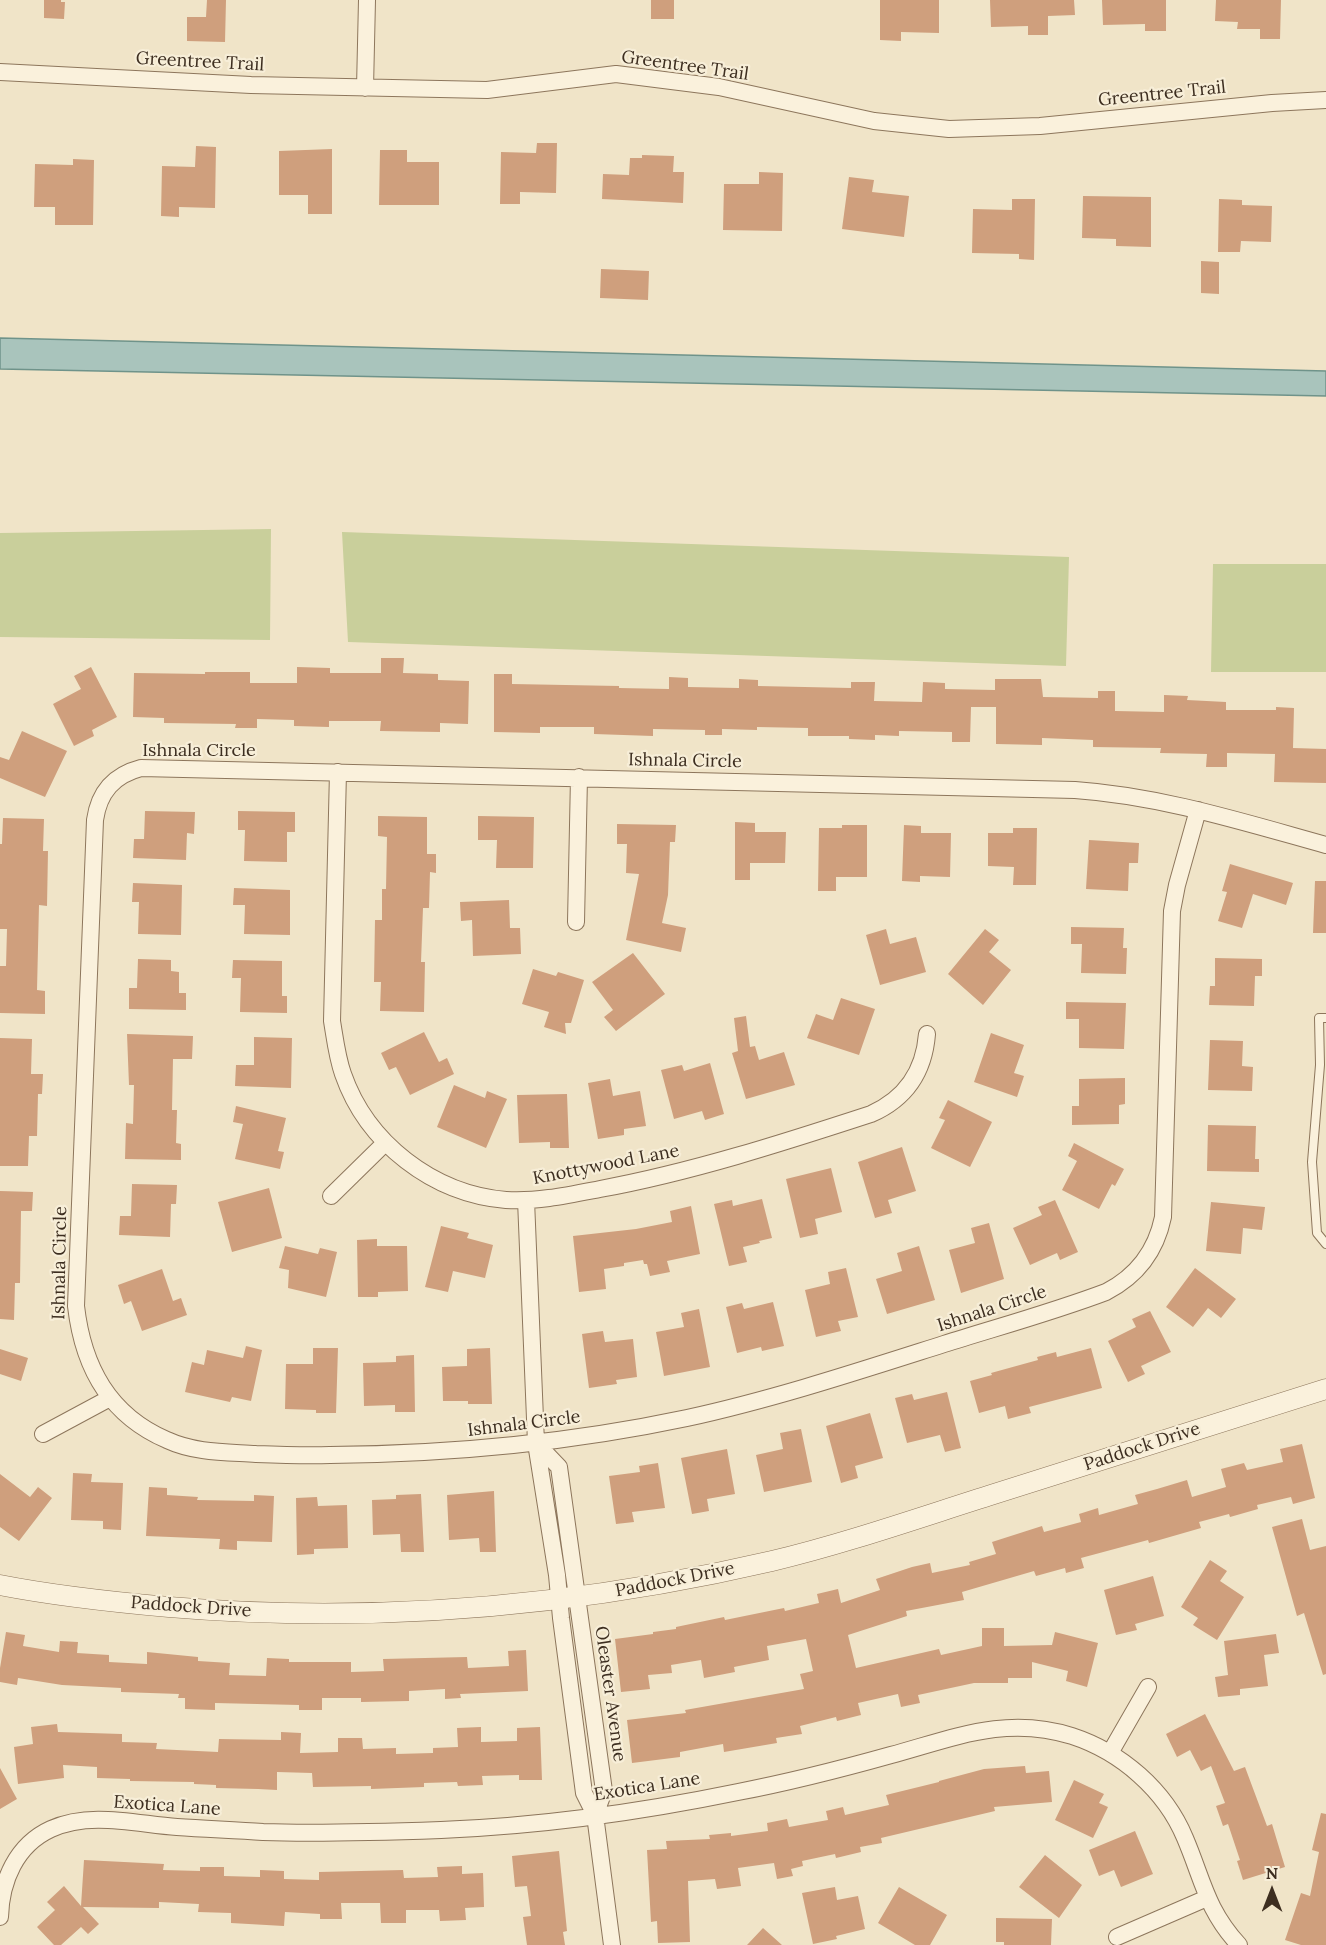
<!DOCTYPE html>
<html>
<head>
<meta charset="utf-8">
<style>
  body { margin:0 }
  #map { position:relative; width:1326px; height:1945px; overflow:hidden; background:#f0e4c8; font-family:Lora,serif }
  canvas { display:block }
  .north { position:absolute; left:1242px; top:1861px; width:60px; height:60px; -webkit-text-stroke:4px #f7eed8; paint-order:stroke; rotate:0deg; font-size:16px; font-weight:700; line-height:24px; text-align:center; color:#3d2e20 }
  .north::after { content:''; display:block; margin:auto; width:21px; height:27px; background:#3d2e20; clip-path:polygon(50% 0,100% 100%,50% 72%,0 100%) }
</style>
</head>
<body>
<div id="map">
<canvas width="1326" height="1945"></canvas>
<div class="north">N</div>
</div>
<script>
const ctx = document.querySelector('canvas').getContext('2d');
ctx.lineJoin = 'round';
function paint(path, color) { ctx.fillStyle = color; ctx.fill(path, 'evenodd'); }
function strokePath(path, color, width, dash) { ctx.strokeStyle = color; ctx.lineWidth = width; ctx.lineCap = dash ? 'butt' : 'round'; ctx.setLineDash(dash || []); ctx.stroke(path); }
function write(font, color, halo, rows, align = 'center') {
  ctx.font = font + ' Lora,serif'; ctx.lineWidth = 4.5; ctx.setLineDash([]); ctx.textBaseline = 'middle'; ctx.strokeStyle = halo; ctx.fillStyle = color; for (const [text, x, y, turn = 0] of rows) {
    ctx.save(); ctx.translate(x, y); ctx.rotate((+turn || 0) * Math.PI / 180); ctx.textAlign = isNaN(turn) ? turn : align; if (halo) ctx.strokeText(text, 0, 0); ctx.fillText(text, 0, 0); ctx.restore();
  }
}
paint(new Path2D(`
  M271,529L270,640L0,637V533Z
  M342,532L1069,557L1066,666L348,642Z
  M1213,564H1326V672H1211Z`), '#c9cf9b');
const water = new Path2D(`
  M0,338L1326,371V396L0,369Z`);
paint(water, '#a9c4bc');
strokePath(water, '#6f938a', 1.5);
paint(new Path2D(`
  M44,0H61V2H65L64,19L44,18Z
  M207,0H226L225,42L187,41V17H206Z
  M651,0H674V19H651Z
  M880,0H939V33L901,32V41L880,40Z
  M990,0H1074L1075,15L1048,16V35H1028V26L991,27Z
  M1102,0H1166V31H1145V24L1103,25Z
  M1216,0H1281L1280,39H1260V29H1237L1238,22L1215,21Z
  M537,143H557L556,193L520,192V204H500L501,152L536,153Z
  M196,146L216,147L215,208L179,207V217L161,216L162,166L195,167Z
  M332,149V214H308V195H279V151Z
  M380,150H407V162H439V205H379Z
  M642,155L674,156L673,172H684L683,203L602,199L603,174L629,175L630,158H642Z
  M73,159L94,160L93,225H55V207H34L35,164L73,165Z
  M759,172L783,173L782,231L723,230L724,184H759Z
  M849,177L874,180L872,192L909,196L904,237L842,229Z
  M1083,196L1151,197V247L1116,246V239L1082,238Z
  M1012,199H1035L1034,260L1019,259V254L972,253L973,209L1012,210Z
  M1219,199L1242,200V205L1272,206L1271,242L1241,241L1240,252H1218Z
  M1201,261L1219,262V294L1201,293Z
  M601,269L649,271L648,300L600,298Z
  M381,658H404L403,673L438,674V680L469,681L468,724L440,723V732L380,731L381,721H329V727L294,726V720L257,719V728H235L236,724L164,723V718L133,717L134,673L205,674V672H250V683H297V667L330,668V673H381Z
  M91,667L117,717L92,730L94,736L74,746L53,704L81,689L74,676Z
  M494,674H512V684L619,686V688L669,689V677L688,678V687L739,688V679L758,680V686L851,688V682H875L874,701L922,702L923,682L945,683V689L995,690V679H1041L1043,697L1098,698V691H1115V711L1164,712V695L1188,696L1187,700L1226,702V710H1276V707L1294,708L1293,748L1326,749V783L1274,782L1275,754L1227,753V767H1206L1207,754L1160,753L1161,748L1093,747V740L1042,738V745L996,744V707H971L970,742H952V732L899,731V736L875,735V740L849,739V736H808V728L757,727V730L722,729V735H705V730L653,729V736L594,734V727H540V733L494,732Z
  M22,731L67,751L45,797L0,778V757L9,760Z
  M145,811L195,812L194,834L187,833L186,860L133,858L134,839H144Z
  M238,811L295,812V832H287V862L244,861L245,830H238Z
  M378,816L427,817V854H436V873L430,872L429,908H423L421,962H425L424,1012L380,1011L381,982H374L375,920H382V889H386L387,837L378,836Z
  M478,816L534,817L533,868H496L497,840H478Z
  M3,818L44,819L43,851H48L47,906L39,905L37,990L45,991V1014L0,1013V966H6L7,929H0V844H2Z
  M735,822L755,823V832H786L785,863H750V880H735Z
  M617,824L676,825L675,842H670L668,895L662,923L686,928L681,952L626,940L639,874L626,873L627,844H617Z
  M842,825H867V877H836V891H818L819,828H842Z
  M904,825L921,826V833H951L950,877L920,876V882L902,881Z
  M1013,828H1037L1036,885H1013L1014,867L988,866V833H1013Z
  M1089,840L1139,843L1138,863H1129L1128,891L1086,889Z
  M1230,864L1293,883L1286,905L1253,894L1242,928L1218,921L1227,892L1222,891Z
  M1315,881H1326V933H1313Z
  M133,883L182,885L181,935L138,934L139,902H132Z
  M234,888L290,890V935L244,934L245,905H233Z
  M509,900L510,928H520L521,954L473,956L472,920L461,921L460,902Z
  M1071,927L1124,928L1123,948H1127L1126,974L1081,973L1082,944H1071Z
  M886,929L890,944L916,937L926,972L880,985L866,935Z
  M985,929L999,940L989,952L1011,970L983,1005L948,974Z
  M633,953L665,994L616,1031L604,1017L613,1010L592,982Z
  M1215,958L1262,959V976H1255L1254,1006L1209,1005L1210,986H1215Z
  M138,959L171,960V971L179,972V993H186V1010L129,1009V988H137Z
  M233,960L282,961V996H287V1013L240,1012L241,978H232Z
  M533,969L556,976L558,972L584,980L571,1023H565L566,1034L544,1027L549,1012L522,1004Z
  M841,998L875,1009L859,1055L807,1038L816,1014L833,1020Z
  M1066,1002L1126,1003L1124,1049L1079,1048V1019H1066Z
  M746,1016L750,1047L755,1046L759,1060L784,1052L795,1085L746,1099L732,1053L738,1051L734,1018Z
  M424,1032L439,1062L447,1058L454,1074L410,1095L396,1067L389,1070L381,1053Z
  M991,1033L1024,1045L1014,1073L1024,1076L1017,1097L974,1082Z
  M127,1034L193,1036L192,1059H173L172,1110H177L176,1143L181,1144V1160L125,1159L126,1123L133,1124L134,1085H129Z
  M254,1037L292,1038L291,1088L235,1086L236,1065H254Z
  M0,1038L32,1039L31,1074H43L42,1094H38L37,1136H29L28,1166H0Z
  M1210,1040L1243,1041L1242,1066L1253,1067L1252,1091L1208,1090Z
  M710,1063L724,1114L705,1120L702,1111L674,1119L661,1070L682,1065L684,1071Z
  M1125,1078V1104L1119,1105V1124L1072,1125V1106H1079V1079Z
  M610,1079L613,1096L640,1091L646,1126L624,1129V1135L598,1139L588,1083Z
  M454,1085L485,1098L487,1091L507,1099L486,1148L437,1127Z
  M567,1094L569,1148H550V1142L519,1143L517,1095Z
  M948,1100L992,1122L970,1167L931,1148L945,1120L939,1118Z
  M236,1106L286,1118L278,1151L284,1152L280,1169L235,1159L243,1124L233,1122Z
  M1208,1125L1256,1126L1255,1159H1259V1172L1207,1171Z
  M1074,1143L1124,1169L1115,1186L1112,1184L1099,1209L1062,1190L1077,1161L1068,1156Z
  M902,1147L916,1191L888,1200L892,1213L875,1218L858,1162Z
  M831,1168L842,1212L815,1219L818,1234L800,1238L786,1179Z
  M132,1184L177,1185L176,1204H171L170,1237L119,1235L120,1216H131Z
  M269,1188L282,1238L232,1252L218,1202Z
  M0,1191L33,1192L32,1211H21L20,1283H15L14,1320L0,1319Z
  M762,1199L772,1238L759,1241L760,1243L743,1247L747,1262L729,1266L714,1204L732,1200L733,1206Z
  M1055,1200L1078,1252L1060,1260L1057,1253L1030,1265L1013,1228L1042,1215L1038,1207Z
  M1211,1202L1265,1207L1262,1230L1243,1228L1241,1254L1206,1251Z
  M691,1206L700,1254L667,1261L670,1272L650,1276L647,1264H644L643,1260L624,1263V1266L604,1269L606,1289L579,1292L573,1236L636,1229L672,1222L670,1211Z
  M989,1223L1004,1279L961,1293L949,1250L975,1243L971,1228Z
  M441,1226L469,1233L467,1238L493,1245L485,1278L453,1271L448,1292L425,1287Z
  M377,1239V1246H407L408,1291L378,1292V1297H358L357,1240Z
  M285,1246L318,1254L320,1248L337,1252L326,1297L288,1288L289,1270L279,1268Z
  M919,1246L935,1300L887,1314L876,1279L902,1271L897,1253Z
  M846,1268L858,1317L838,1321L841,1331L816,1337L805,1290L830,1284L828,1272Z
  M1195,1268L1236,1299L1221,1318L1208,1308L1193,1327L1166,1307Z
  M162,1269L173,1301L181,1298L187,1315L142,1331L131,1301L124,1304L118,1285Z
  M773,1302L784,1346L762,1351L761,1347L737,1353L726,1307L742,1303L744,1309Z
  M699,1309L710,1367L664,1376L656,1332L684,1327L681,1313Z
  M1150,1311L1171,1352L1141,1366L1145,1374L1128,1382L1108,1341L1136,1327L1132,1319Z
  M603,1331L605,1342L633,1339L637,1377L616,1380L617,1384L589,1388L582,1334Z
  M246,1346L262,1350L251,1401L232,1397L230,1402L185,1392L192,1362L204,1365L207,1350L243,1358Z
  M313,1348H338L336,1413H316V1410L285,1409L286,1364H313Z
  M490,1348L492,1404H468V1401H443L442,1367L467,1366V1349Z
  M1091,1348L1102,1388L1029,1407L1031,1413L1008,1419L1005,1406L979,1413L970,1381L992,1375L991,1373L1038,1360L1037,1357L1056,1352L1057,1357Z
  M0,1349L28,1358L21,1381L0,1374Z
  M414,1355L415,1412H395V1405L364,1406L363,1363L396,1362V1356Z
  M947,1392L961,1448L945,1452L940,1435L907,1443L895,1398L912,1394L914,1400Z
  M870,1413L883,1458L855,1466L858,1478L841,1483L826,1426Z
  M801,1429L812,1482L764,1492L756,1455L783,1449L780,1433Z
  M1302,1444L1315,1498L1293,1504L1291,1497L1257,1505L1258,1509L1230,1517L1229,1514L1199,1522L1201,1528L1149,1543L1148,1540L1081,1558L1084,1568L1066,1573L1065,1568L1036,1576L1034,1571L962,1592L964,1600L906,1611L907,1616L848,1635L856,1668L939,1649L941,1655L982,1646V1628H1004V1646L1052,1645L1055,1632L1098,1643L1087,1687L1066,1681L1068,1671L1032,1662V1678H1008V1683H974L918,1695L920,1703L901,1707L898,1694L858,1703L861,1715L837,1721L836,1717L800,1726L802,1734L776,1738L777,1743L724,1752L723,1744L680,1752V1757L632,1763L627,1720L686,1713L685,1710L804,1689L800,1674L813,1671L806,1639L767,1646L769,1660L734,1667L735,1672L704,1678L701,1660L671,1665L672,1673L648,1675L650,1689L621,1692L615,1639L653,1634V1632L676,1629V1627L724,1617L725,1620L784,1608L785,1611L819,1603L817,1594L838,1589L841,1603L880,1590L876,1579L912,1567L930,1563L932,1573L970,1565L969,1562L996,1554L992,1542L1042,1526L1044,1532L1081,1522L1079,1514L1098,1508L1099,1515L1138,1504L1135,1495L1157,1489L1187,1480L1192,1497L1226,1487L1221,1469L1244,1463L1247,1470L1283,1462L1280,1449Z
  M727,1449L735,1494L707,1499L709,1511L692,1514L681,1458Z
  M658,1463L665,1508L632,1512L634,1522L616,1524L609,1476L640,1472L639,1466Z
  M73,1473L92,1474L91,1482L123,1483L121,1530L103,1529V1521L71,1520Z
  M0,1474L30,1497L38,1487L52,1498L19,1541L0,1527Z
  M149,1487L167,1488V1495L198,1497L197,1500L254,1501V1495L274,1496L272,1542L237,1541V1550L219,1549L220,1539L146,1536Z
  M494,1491L496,1552H480L479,1538L449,1540L447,1495Z
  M421,1494L424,1552H401L400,1534L373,1535L372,1500L396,1499V1495Z
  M317,1497L318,1506L347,1505L348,1548L314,1549V1554L297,1555L296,1498Z
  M1302,1519L1310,1550L1326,1546V1674L1323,1675L1304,1613L1297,1616L1272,1527Z
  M1210,1560L1227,1571L1220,1581L1244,1597L1217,1640L1193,1625L1198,1618L1181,1607Z
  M1153,1576L1164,1616L1135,1624L1137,1630L1116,1635L1104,1590Z
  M6,1632L25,1635L23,1646L59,1652L60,1641L78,1642L77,1653L109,1655V1662L147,1664V1652L198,1657V1661L230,1663L229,1675L266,1676L267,1658L289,1659V1662H351V1672L384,1671L383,1659L467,1657L468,1668L509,1666L508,1651L526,1650L528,1691L460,1694L461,1698L445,1699V1689L409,1691V1701L361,1702V1698H322V1710H299V1705L215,1703V1710L185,1709V1698H178L179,1694L121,1692V1688L62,1685L18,1678L17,1685L0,1682V1668Z
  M1276,1634L1279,1653L1264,1655L1268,1686L1240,1689V1695L1218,1697L1215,1677L1228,1675L1224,1641Z
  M1205,1714L1234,1771L1245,1767L1267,1826L1272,1824L1285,1867L1243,1880L1237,1861L1240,1860L1228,1824L1223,1826L1216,1806L1225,1803L1211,1766L1201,1771L1190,1750L1177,1757L1166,1734Z
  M57,1724L58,1732L122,1734V1742L157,1743L156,1749L218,1752L219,1739L281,1740V1732L301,1733L300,1753L338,1752V1738H362L363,1749L396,1748V1754L433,1753V1748L458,1747L457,1728L481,1727V1742L517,1741V1728L540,1727L542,1780H519V1775L482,1776L483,1785L458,1786L457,1782L424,1783V1787L371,1789V1786L313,1787L312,1773L277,1772V1790L258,1789L216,1788V1785L194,1784V1782L130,1781V1779L97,1778V1767L63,1765L64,1778L18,1784L14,1747L33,1744L31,1727Z
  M1025,1766L1026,1773L1049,1771L1052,1802L994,1807L995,1811L881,1838L882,1843L860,1847L861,1852L836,1858L835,1854L802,1861L803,1866L791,1869L793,1876L777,1879L774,1863L738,1868L741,1886L717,1889L715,1879L688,1881L690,1942L658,1943L657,1921L651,1922L647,1850L667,1849L666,1841L710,1839L709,1835L731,1833V1836L768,1831L767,1823L787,1819L789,1827L828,1820L826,1811L843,1807L845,1815L889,1805L886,1795L939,1782V1781L984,1769Z
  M0,1768L17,1799L0,1809Z
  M1074,1780L1104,1794L1099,1803L1108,1807L1093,1838L1055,1820Z
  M1321,1813L1326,1814V1945H1301L1285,1940L1301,1893L1310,1896L1319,1852L1312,1850Z
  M1135,1831L1153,1874L1121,1887L1114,1870L1099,1876L1089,1850Z
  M559,1851L567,1931L563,1932L565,1945H527L523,1917L531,1916L527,1886L515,1887L512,1856Z
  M1045,1855L1082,1885L1059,1918L1019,1887Z
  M84,1860L164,1864L163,1870L200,1871V1867H224V1876L260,1877V1870L284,1871V1879L319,1880V1872L403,1870L404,1878L438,1877L437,1867L462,1866V1874L483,1873L484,1907L465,1908L466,1920L440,1921L439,1910H406V1923H381L380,1903H341L342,1919H320V1914L285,1912L284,1926L231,1923V1913L198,1912L199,1904L159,1902V1908L83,1907L99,1924L88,1934L81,1927L61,1945H54L37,1927L55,1910L47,1902L64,1886L81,1906Z
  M835,1887L837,1900L858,1896L865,1929L836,1936L837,1939L813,1944L802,1893Z
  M899,1887L947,1915L930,1945H915L878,1923Z
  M996,1918L1052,1919L1051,1945H1004V1942H996Z
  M763,1928L782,1945H747Z`), '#cf9f7d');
const service = new Path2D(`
  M1326,1018H1319L1320,1065L1312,1162L1317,1233L1326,1244`);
const minor = new Path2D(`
  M0,72L251,85L487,90L616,74L719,87L874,121L949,129L1040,126L1272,103L1326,100
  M365,88L367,0
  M338,772L332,1021C335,1039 337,1057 343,1074C367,1143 433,1194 506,1200C537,1202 569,1195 600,1189C692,1172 782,1143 871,1114C905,1099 924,1072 927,1034
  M1198,810L1177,885L1172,911L1163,1217C1156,1251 1137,1276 1106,1292C1053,1312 998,1327 944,1344C859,1371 774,1399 687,1418C569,1443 450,1454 330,1455C306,1456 281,1455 256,1454C226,1452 195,1453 167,1440C109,1415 83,1367 76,1306L95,820C99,792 114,775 141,768L1075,790C1161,796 1243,822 1326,845
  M576,922L579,777
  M331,1196L385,1143
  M526,1200L536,1443L557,1575L561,1618L584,1793L595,1815L612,1945
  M43,1434L110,1398
  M536,1443L559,1467L604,1791L595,1815
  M1110,1753L1148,1687
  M0,1917C1,1881 16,1845 51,1829C90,1811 136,1824 177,1827C206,1829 234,1830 263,1832C322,1834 382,1832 441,1830C540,1826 641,1812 738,1792C790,1782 841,1769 891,1755C954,1738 1006,1715 1072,1736C1121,1752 1165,1790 1185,1838C1203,1880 1206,1909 1239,1945
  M1117,1937L1207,1898`);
const tertiary = new Path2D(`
  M0,1585C56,1596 113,1602 169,1607C372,1624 574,1607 772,1561C847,1543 921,1517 994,1494C1105,1459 1215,1424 1326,1389`);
strokePath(service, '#8d765c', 10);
strokePath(minor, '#8d765c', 18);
strokePath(tertiary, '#8d765c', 21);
strokePath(service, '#faf1dc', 8);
strokePath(minor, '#faf1dc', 16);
strokePath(tertiary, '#faf1dc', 20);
write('18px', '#3d2e20', '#f7eed8', [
  ["Greentree Trail",200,62,3],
  ["Greentree Trail",685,66,8],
  ["Greentree Trail",1162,94,-6],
  ["Ishnala Circle",199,751],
  ["Ishnala Circle",685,761,1],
  ["Knottywood Lane",606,1165,-11],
  ["Ishnala Circle",60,1263,-89],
  ["Ishnala Circle",992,1309,-18],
  ["Ishnala Circle",524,1424,-7],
  ["Paddock Drive",1142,1447,-18],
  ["Paddock Drive",675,1580,-11],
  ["Paddock Drive",191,1607,4],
  ["Oleaster Avenue",610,1694,82],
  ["Exotica Lane",647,1787,-9],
  ["Exotica Lane",167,1806,4]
]);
</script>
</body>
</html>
